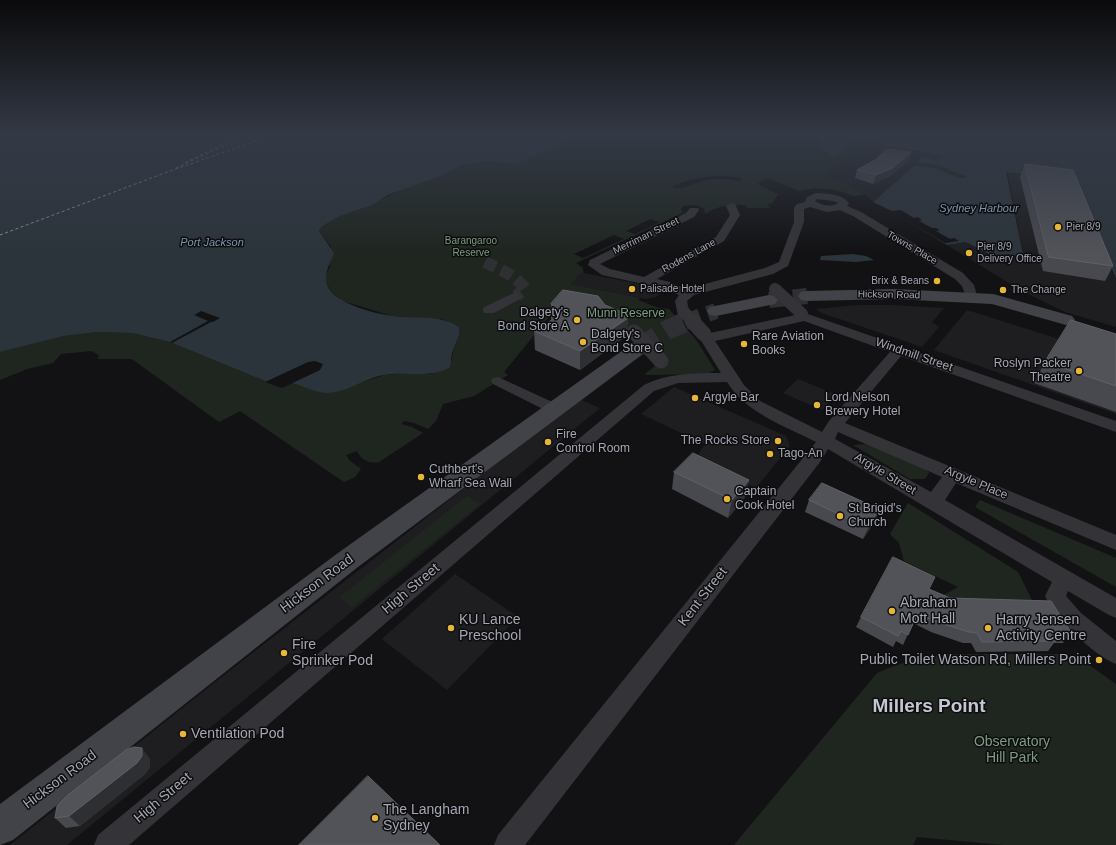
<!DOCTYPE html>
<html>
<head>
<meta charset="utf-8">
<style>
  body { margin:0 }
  canvas { display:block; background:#121214 }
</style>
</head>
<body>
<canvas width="1116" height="845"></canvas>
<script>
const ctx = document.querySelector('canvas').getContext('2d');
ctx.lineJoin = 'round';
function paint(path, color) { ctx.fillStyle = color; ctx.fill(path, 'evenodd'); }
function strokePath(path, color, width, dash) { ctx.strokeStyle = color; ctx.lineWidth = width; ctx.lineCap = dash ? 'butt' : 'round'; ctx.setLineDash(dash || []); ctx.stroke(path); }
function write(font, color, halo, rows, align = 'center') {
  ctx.font = font + ' Arial,sans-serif'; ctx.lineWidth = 3; ctx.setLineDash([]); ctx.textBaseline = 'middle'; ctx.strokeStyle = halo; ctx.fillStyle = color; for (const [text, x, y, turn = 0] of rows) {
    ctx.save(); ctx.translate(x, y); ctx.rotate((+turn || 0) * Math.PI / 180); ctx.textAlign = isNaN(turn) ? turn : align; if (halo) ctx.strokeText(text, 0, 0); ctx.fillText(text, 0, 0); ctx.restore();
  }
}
paint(new Path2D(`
  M871,142L940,156L936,160L918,162L941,166L968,176L961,178L950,173L922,168L881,194L873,202L865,195L838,181L836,178L824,175Z
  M1008,173L1073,180L1116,280V327L1065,312L1022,291L947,245L966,242L993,257L1023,254Z
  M584,273L655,287L661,292L656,297L646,299L571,284L580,274Z
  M857,305H889L944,308L932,322L939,327L922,347L822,313L816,309Z
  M967,310L1116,357V414L934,350Z
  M798,379L837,395L822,410L783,393Z
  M674,387L786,436L790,446L756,488L696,458L705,444L641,414Z
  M579,399L600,408L67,845H10L214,683Z
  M455,574L518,617L447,690L382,639Z`), '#1e1e21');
paint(new Path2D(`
  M579,135H820L819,148L853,143L848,142L853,139L871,142L825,175L842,181L839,182L846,184L865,195L854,196L835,190L815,188L799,191L768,178L757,184L778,194L772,204L768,203L770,208H748L745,205C727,205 723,204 705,214L704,208L695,205L684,206L681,208L682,213L576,263L582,267L584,273L580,274L571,284L640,298L638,300L656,307L669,309L697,341L715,370L707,374L647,375L645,374L655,366L629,335L557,307L504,372L508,375L474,396L443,404L436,421L428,429L414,423L404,421L401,424L412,427L423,433L379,462C369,464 361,460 357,451L346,455L349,460L361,469L355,477L344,482L240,411L219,422L132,359H98L99,355L91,351L61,354L53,363L27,369L0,380V352L64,336L97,332L132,333L170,342L282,388L292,383L327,393L385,375L411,373L431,374L452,360C452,348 460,340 459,327L442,319L392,316L343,301L333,293L325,282L326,274L330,267L331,247L319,231L321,227L340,216L363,208L408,187L441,176L462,165L487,161L517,164ZM727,176L742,178L740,181C730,179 719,178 708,180C696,182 683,191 671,187C689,178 707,176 727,176ZM650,219L660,222L635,234L626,231ZM614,235L624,239L583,258L574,254Z
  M868,444L927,470L929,473L925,479H910L853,445Z
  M467,496L480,504L352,607L340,597Z
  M980,500L1116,558V587L975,507Z
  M908,503L1018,572L1032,600L944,603L942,596L958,587L904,561L899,543L890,534Z
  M949,654H1064L1082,660L1116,684V845H1004L917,837L913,845H734L877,673C901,662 923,657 949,654Z`), '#1f2620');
paint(new Path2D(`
  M0,135H579L517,164L487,161L462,165L441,176L388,195L372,205L340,216L321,227L319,231L334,253C331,262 325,271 326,280C327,302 375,314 393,316C414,319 440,314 459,327V335L452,353L450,367C432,379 406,371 384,375C365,378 348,392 328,393C317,393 303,386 292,383L282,388L170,342L132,333L97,332L64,336L0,352Z
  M820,135H1116V279L1075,180L1006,172L1023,254L991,260L988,258L992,256L966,242L947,245L892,211L873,202L914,166L935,168L961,178L967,177L941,166L917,162L922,157L936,160L940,156L853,139L849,142L853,143L834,157L819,148Z
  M853,254L866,256L874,260L856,262L820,260L821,256Z`), '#2c343b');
paint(new Path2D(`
  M901,210L914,218L918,217L922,220L919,221L932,228H936L940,230L936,231L950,239L954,238L959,241L945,243L891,211Z
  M201,311L220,318L213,322H211L172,343L170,342L208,321L194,315Z
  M315,361L323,364L320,370L282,388L265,382L308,362Z`), '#121214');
strokePath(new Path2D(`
  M185,163L239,135
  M176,168L247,135
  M0,235L170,171L273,135`), '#7d94ad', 1, [3, 2.5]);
strokePath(new Path2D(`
  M485,262C499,269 516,275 525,289L516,296`), '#2f3034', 12, [12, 6]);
strokePath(new Path2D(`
  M769,300L807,296
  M685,322L716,311`), '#2f3034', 16, [16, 8]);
strokePath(new Path2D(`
  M640,347L667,330L687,321`), '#2f3034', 20, [20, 10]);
paint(new Path2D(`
  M816,193C828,194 841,193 849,203L847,206L861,212L963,273L974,285L978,299L972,303L968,302L962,286L955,279L853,216L840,210L827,212L810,207L804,209V222L788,266L773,274L694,295L687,301L689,311L688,314L683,315L677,311L675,301L679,295L662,288L602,275L588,265L590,260L686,213L690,208H698L699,210L694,217L600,264L610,269L644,277L716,237L730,215L726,206L731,203L735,204L740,215L724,241L657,279L670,282L686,289L765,268L779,262L794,222V208L797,204L805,202L807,197ZM817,199L833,201L838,203C830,208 822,205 815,201Z
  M516,292L522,296L520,299L494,313H484L483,310L484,307Z
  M805,313L1116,421V432L901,356L845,423L1116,535V550L956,483L945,500L1116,598V618L1109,615L1068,591L1066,596L1081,613L1116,641V664C1093,655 1056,618 1045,596L1052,582L828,449L820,462L525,845H494L498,835L816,442C785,426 746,413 727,382L678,383L654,391L129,845H94L98,835L644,385C668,373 694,373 721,373L697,334L699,331L704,330L710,333ZM804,321L890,352L829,421L822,432L760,401L744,385L715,341ZM838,432L942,477L931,492L835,439Z
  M498,377L561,406L563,409L561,412L555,414L549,412L493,384L491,381L493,378Z`), '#343438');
paint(new Path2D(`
  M894,289L993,294L1072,316L1075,320L1072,324L1066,325L992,304L894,299L807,301L801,300L798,296L801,292L807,291Z
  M769,295L775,296L778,300L775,304L716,316L710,315L707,311L710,307Z
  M640,341L647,343L650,347L647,351L358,567L13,840L0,845V804L338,553L633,343Z`), '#424348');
strokePath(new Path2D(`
  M775,289L802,314
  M683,311L693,322`), '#343438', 12);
strokePath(new Path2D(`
  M692,321L704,334
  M634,332L661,361`), '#343438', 15);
paint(new Path2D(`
  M911,152L909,160L890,176L873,184L855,178L857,170Z
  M1025,164L1113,266L1105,281L1043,271L1020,177Z
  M551,304L605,305L628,318L626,336L580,370L535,350L534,331L551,321Z
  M1116,334V412L1034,383L1045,362Z
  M674,472L749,480L745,497L728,518L672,489Z
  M809,500L879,509L875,521L863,539L805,512Z
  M929,589L950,598L1071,632L1063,643H1054L1048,651L976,652L971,643H963L931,632L913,623L903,645L896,641L893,647L856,627L861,617Z
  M150,759V767L145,774L80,826L66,828L55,818Z`), '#48494f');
paint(new Path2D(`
  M911,152L909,160L890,176L873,184L876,175Z
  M628,318L626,336L580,370V351Z
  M749,480L745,497L728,518L732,500Z
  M879,509L875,521L863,539L868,528Z
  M142,748L150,759V767L145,774L80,826L69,816Z`), '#2e2f33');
const building = new Path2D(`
  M887,149L911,152L893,168L876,175L857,170L875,160Z
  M1025,164L1073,170L1113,266L1049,257Z
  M563,290L598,296L605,305L627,314L628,318L580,351L534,331L563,313L551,304Z
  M1071,320L1116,334V386L1045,362Z
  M693,453L749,480L732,500L674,472Z
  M822,483L879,509L868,528L809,500Z
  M893,557L935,577L929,589L950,598L1051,601L1071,632H1051L1056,641L982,642L977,633L969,632L937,622L918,613L908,635L901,631L898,636L861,617Z
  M134,747L142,748V756L137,763L69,816L55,818L57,806L68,795L126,750Z
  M368,776L440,845H299Z`);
paint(building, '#525359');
strokePath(building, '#5f6167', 1);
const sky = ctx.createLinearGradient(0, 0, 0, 254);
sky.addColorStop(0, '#0a0a0b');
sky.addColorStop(0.53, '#333945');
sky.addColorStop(1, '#33394500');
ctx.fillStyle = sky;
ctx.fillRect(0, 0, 1116, 254);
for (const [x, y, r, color] of [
  [1058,227,4,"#e6b638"],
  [969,253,4,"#e6b638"],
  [937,281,4,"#e6b638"],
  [632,289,4,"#e6b638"],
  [1003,290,4,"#e6b638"],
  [577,320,4,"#e6b638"],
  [583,342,4,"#e6b638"],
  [744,344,4,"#e6b638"],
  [1079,371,4,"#e6b638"],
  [695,398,4,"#e6b638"],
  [817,405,4,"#e6b638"],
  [778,441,4,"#e6b638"],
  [548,442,4,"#e6b638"],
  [770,454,4,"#e6b638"],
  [421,477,4,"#e6b638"],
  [727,499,4,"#e6b638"],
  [840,516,4,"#e6b638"],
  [892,611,4,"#e6b638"],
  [451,628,4,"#e6b638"],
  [988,628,4,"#e6b638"],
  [284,653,4,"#e6b638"],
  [1099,660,4,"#e6b638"],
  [183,734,4,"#e6b638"],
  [375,818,4,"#e6b638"]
]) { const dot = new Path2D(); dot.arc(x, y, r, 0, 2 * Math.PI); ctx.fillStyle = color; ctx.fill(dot); strokePath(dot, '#0d0d0f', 1.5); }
write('10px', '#a5a8b3', '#0d0d0f', [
  ["Pier 8/9",1066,227],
  ["Pier 8/9",977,247],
  ["Delivery Office",977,259],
  ["Brix & Beans",929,281,"right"],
  ["Palisade Hotel",640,289],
  ["The Change",1011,290]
], 'left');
write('10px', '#a5a8b3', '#0d0d0f', [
  ["Merriman Street",646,236,-26],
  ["Towns Place",912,248,30],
  ["Rodens Lane",689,256,-29],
  ["Hickson Road",889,295,1]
]);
write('10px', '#7d9d81', '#0d0d0f', [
  ["Barangaroo",471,241],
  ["Reserve",471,253]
]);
write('italic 11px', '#7d94ad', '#0d0d0f', [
  ["Sydney Harbour",979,209],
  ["Port Jackson",212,243]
]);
write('12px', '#a5a8b3', '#0d0d0f', [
  ["Dalgety's",569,313,"right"],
  ["Bond Store A",569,327,"right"],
  ["Dalgety's",591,335],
  ["Bond Store C",591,349],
  ["Rare Aviation",752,337],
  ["Books",752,351],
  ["Roslyn Packer",1071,364,"right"],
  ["Theatre",1071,378,"right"],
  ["Argyle Bar",703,398],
  ["Lord Nelson",825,398],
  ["Brewery Hotel",825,412],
  ["Fire",556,435],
  ["Control Room",556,449],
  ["The Rocks Store",770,441,"right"],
  ["Tago-An",778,454],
  ["Cuthbert's",429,470],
  ["Wharf Sea Wall",429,484],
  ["Captain",735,492],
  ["Cook Hotel",735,506],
  ["St Brigid's",848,509],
  ["Church",848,523]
], 'left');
write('12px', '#7d9d81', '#0d0d0f', [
  ["Munn Reserve",626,314]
]);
write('12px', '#a5a8b3', '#0d0d0f', [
  ["Windmill Street",914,355,19],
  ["Argyle Street",885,474,31],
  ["Argyle Place",976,483,23]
]);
write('14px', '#a5a8b3', '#0d0d0f', [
  ["Hickson Road",317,584,-37],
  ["High Street",411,589,-40],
  ["Kent Street",703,597,-52],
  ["Hickson Road",60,780,-37],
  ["High Street",163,798,-40]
]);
write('14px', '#a5a8b3', '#0d0d0f', [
  ["Abraham",900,603],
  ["Mott Hall",900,619],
  ["KU Lance",459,620],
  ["Preschool",459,636],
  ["Harry Jensen",996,620],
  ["Activity Centre",996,636],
  ["Fire",292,645],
  ["Sprinker Pod",292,661],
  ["Public Toilet Watson Rd, Millers Point",1091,660,"right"],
  ["Ventilation Pod",191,734],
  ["The Langham",383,810],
  ["Sydney",383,826]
], 'left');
write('14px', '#7d9d81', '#0d0d0f', [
  ["Observatory",1012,742],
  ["Hill Park",1012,758]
]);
write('bold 19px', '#c5c7d0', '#0d0d0f', [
  ["Millers Point",929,707]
]);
</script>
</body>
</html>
